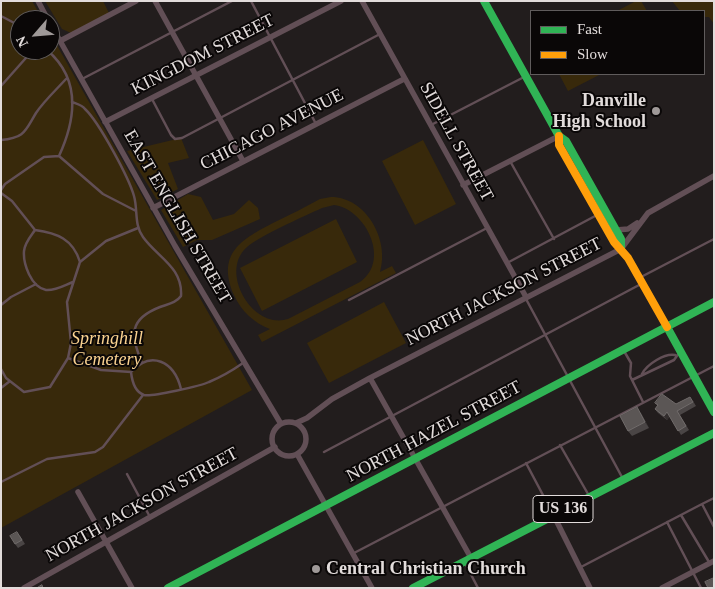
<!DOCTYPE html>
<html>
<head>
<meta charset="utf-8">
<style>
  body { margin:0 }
  #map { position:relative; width:715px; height:589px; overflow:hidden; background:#221d1d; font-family:Georgia,serif }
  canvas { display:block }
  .frame { position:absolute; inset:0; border:2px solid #e2dcdb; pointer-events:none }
  .legend { position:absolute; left:530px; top:10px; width:175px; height:65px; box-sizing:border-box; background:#0a0707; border:1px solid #605c5c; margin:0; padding:6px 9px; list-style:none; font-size:15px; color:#e2dcdb }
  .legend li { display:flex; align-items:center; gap:10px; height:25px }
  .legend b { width:25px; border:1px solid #605c5c }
  .north { position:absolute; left:10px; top:10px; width:50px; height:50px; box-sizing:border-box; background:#0a0707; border:1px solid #605c5c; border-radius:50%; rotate:243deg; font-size:14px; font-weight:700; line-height:20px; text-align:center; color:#e2dcdb }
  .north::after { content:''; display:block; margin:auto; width:18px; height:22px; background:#9f9998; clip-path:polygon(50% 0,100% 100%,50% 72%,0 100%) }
</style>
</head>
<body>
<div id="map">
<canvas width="715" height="589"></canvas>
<div class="frame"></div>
<ul class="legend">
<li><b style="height:6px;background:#30b455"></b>Fast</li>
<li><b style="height:6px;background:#ff9f0a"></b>Slow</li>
</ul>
<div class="north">N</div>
</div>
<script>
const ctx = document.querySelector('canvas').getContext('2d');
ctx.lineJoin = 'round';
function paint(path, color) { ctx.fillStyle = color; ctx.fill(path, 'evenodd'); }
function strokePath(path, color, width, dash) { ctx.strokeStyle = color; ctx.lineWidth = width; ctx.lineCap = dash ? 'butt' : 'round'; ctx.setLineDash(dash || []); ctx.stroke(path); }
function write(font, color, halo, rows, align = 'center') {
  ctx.font = font + ' Georgia,serif'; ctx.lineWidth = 4; ctx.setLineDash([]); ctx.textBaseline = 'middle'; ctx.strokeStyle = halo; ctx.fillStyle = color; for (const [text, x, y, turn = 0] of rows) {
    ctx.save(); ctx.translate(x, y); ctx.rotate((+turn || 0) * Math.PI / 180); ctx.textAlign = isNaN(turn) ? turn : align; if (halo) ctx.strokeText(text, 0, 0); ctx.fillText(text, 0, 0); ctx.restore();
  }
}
paint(new Path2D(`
  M1,1H32L43,20H20V50H50V33L252,390L1,528Z
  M45,1H103L109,13L71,33L62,29Z
  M636,1H641L647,11H617Z
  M672,1H714V24L709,17H704V11H680Z
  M559,74H601L568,91Z
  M181,138L189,158L168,163L178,189L157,200L127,151Z
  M423,140L456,204L415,225L382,161Z
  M188,194L201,197L213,220L234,214L249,200L258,208L260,219L212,240H197L183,247L161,210Z
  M331,197C366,197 390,240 380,272L392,266L396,273L262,342L258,335L270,329C254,323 241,311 234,295C216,253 242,239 275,222C290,215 305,207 320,199ZM334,205C366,209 391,261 360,282L288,319C254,330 221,276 244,250C254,238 305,216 322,208Z
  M336,219L357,262L262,311L240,268Z
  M384,302L406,343L329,383L307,343Z`), '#38290b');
strokePath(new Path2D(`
  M251,1L316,124
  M1,16L20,26
  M47,50C81,79 76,119 59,156
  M82,79L232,1
  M1,86L33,50
  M152,99L171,135L175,139L182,138L380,34
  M72,102C77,104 82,105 85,109C99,122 129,178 134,196C138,210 134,225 143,237C157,257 183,267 181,296C176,303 168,304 160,307C129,319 130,335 142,363
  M431,125L524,77
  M1,140C25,138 25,131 36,113C44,101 56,90 66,79
  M510,161L554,239
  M1,190L5,184L44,157L59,156L103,194L136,211
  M1,193L12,201L35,230C57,233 73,239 80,262
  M35,230C31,236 25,242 24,251C23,264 31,287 46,290C55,291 65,285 73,282
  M507,263L597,215
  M641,277L714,239
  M526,299L623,479
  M349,300L487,228
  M1,305L11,297L36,284
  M624,351L631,363L630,376L643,402
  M1,369L6,378L24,392L50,387L68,358
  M131,372L101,370L68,358L71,343L67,302L80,262L106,241L138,228
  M642,374C647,364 665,353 675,355
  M632,380L674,360L679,353
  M1,388L10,381
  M181,389C174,361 151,350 131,372C132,381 135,392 144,395C151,397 201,386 209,382C221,377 233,370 243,363
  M560,445L588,494
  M324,452L641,284
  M526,463L553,514
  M127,474L150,517
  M1,482L47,459L95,452L103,447L143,395
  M714,498L702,504L714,527
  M681,515L709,562
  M667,522L701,588
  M354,553L714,366
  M465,563L478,588
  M581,567L702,504`), '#624f56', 2.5);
strokePath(new Path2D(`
  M38,1L48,20
  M155,1L243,161
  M362,1L526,297
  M50,23L175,246L281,424
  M60,41L136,1
  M105,122L341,1
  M463,185L559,136
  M153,208L404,79
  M616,230L628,229L637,223
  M370,378L471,558
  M272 439a17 17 0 1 1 34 0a17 17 0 1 1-34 0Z
  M296,423L307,418L332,399L370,378L621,249L648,213L714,176
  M297,454L372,588
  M78,492L132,588
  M553,514L590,588
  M24,588L275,447
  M662,588L714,561`), '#624f56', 5.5);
strokePath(new Path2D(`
  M484,1L559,136L566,141L621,239V249
  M667,327L714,412
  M168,588L714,302
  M413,588L714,433`), '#30b455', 8);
strokePath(new Path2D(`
  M559,136V145L614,242L628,258L667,327`), '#ff9f0a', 8);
paint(new Path2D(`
  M693,401L696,406L680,415L689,430L681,435L670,416L667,420L658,413L655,409L658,406L655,403L676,404Z
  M641,413L649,428L632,436L628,431Z
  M20,536L25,544L18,548L15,544Z`), '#4a4545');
paint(new Path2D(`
  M637,407L641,413L649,428L645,422Z
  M667,412L670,416L667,420L664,416Z`), '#332e2e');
const building = new Path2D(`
  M662,394L676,404L690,397L693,402L677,411L686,426L678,431L667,412L664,416L655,409L658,405L655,403Z
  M637,407L645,422L628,431L620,416Z
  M17,532L22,540L15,544L10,536Z
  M714,578V588H708L705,582Z
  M42,585L43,588H37Z`);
paint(building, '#5b5655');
strokePath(building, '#706b6a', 1);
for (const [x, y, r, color] of [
  [656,111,5,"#9f9998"],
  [316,569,5,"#9f9998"]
]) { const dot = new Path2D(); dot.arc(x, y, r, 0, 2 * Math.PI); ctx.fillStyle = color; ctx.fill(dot); strokePath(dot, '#0a0707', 2); }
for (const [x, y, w] of [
  [563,509,60]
]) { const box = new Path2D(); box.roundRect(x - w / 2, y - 13.5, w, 27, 4); ctx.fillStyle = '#0a0707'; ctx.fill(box); strokePath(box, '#e2dcdb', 1); }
write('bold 16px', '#e2dcdb', null, [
  ["US 136",563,509]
]);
write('18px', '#e2dcdb', '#0a0707', [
  ["KINGDOM STREET",203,55,-27],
  ["CHICAGO AVENUE",272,130,-27],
  ["SIDELL STREET",456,142,61],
  ["EAST ENGLISH STREET",177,217,60],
  ["NORTH JACKSON STREET",504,292,-27],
  ["NORTH HAZEL STREET",434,432,-28],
  ["NORTH JACKSON STREET",142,505,-29]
]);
write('bold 18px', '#e2dcdb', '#0a0707', [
  ["Danville",646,101],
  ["High School",646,122],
  ["Central Christian Church",326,569,"left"]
], 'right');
write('italic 18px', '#fad290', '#0a0707', [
  ["Springhill",107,339],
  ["Cemetery",107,360]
]);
</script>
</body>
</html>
